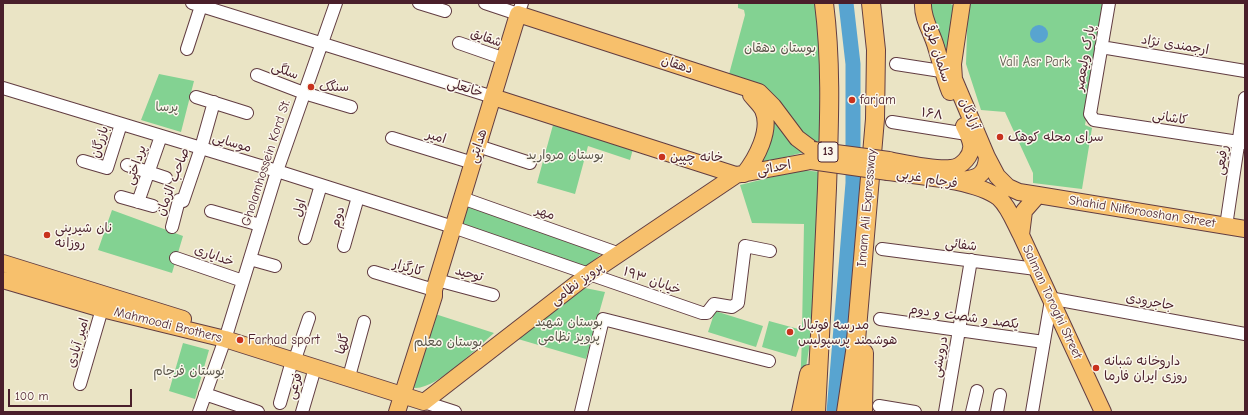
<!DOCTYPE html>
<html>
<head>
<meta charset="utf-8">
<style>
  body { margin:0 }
  #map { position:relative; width:1248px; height:415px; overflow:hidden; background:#eae4c5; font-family:"Comic Neue",sans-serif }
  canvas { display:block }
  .frame { position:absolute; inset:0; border:4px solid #4a1f2b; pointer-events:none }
  .scale { position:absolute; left:8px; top:389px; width:124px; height:18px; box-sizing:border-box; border:2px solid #4a1f2b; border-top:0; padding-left:5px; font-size:12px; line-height:14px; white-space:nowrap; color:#4a1f2b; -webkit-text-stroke:3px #fbf7ec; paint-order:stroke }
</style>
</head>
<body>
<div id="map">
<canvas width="1248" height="415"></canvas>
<div class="frame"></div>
<div class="scale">100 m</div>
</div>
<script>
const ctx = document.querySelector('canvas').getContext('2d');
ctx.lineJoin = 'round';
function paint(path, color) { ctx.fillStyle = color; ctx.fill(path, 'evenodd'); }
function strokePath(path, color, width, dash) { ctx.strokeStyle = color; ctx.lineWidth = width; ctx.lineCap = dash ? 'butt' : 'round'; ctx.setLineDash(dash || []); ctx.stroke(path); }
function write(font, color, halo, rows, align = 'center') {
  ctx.font = font + ' "Comic Neue","Playpen Sans Arabic",sans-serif'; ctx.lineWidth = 3; ctx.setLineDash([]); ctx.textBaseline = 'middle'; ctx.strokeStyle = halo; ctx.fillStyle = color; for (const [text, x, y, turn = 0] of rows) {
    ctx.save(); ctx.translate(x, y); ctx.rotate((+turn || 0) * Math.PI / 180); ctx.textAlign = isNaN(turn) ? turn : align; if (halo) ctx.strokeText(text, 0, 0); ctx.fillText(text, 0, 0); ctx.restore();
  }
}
paint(new Path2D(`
  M738,3H818L820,14L822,146L812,144L728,78L745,15L744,10L738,8Z
  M933,3H949L956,7L946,50L926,7Z
  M968,3H1106L1085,125L1092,128L1082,189L1033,183V173L1005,112L981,110L966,64Z
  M159,74L194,81L181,132L141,120Z
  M759,96L805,152L758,164Z
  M553,125L633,149L630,160L588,146L575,194L537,183Z
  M801,170L821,172L814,317L799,411L802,339L796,357L762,347L769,321L802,330L804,224L752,223L740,185Z
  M468,206L602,253L587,267L461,226Z
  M112,210L183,236L172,273L98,250Z
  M585,288L605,292L586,359L518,339Z
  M715,311L763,326L756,347L708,332Z
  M432,313L494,333C478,347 431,395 411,387Z
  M183,343L209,350L195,399L169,391Z`), '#83d292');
paint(new Path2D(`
  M1030 34a9 9 0 1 1 18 0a9 9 0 1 1-18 0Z`), '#58a4d0');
strokePath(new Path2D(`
  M834,412L853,183V64L846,3`), '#58a4d0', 15);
const minor = new Path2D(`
  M192,3L493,97
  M419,3L445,11
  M485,3L518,14L522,3
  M1109,3L1090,114L1094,120L1245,143
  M459,43L505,59
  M1101,47L1245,71
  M187,49L201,6
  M896,64L941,71
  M257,75L304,93L351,107
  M3,88L277,171L453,227L702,313H707L714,304L732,307L738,303L745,246L770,251
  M196,97L247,113
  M892,122L967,134
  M392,138L473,163
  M478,146L530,163
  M83,161L107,168L121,124
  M127,165L166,178
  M121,197L153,206
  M462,198L620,254
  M138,202L161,136
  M211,211L260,225
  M1226,226L1245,98
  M172,227L179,200L183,201L201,148L214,102
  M305,238L321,185
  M344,246L358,197
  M882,249L1036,269
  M176,258L243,281
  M250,259L275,266
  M374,272L434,290
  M437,280L493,295
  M1049,298L1245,334
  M880,319L1044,342
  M227,333L277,171L336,3
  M296,356L309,318
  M350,373L364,322
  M80,384L102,309
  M205,394L258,412
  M424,402L455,412
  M280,403L292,361
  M879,406L915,412
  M199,412L225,339
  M302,412L315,368
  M581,412L603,319L769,361
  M945,412L971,260
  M972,412L977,391
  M997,412L1000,395
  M1032,412L1051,300`);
const major = new Path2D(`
  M923,3C922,19 932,32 936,47C941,63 944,77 950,92
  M962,3L953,64L954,79L987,157L997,176L1008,187L1019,192L1038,195L1245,229
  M493,97L736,175
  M889,160C905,163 935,170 951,168C962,167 973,155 971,144C970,138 967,132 964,126
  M888,172C917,176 976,180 999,198C1009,207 1015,224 1021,235L1103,412
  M744,174C756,159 772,130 763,110C760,104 755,100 751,95
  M955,181C974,179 986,178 987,157
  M1021,235L1024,211L1038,195
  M3,263L183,319
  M3,280L102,309L225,339L424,402L589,274L736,175L811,161
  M397,412L434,296V290L518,14L759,92L773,106L797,138L813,150`);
const highway = new Path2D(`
  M801,412L809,374
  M816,412C820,337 824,263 827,188C829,126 832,65 824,3
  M846,412L855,352L875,119L876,50L871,3
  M863,412L864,353`);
strokePath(minor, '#623d42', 14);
strokePath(major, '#623d42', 18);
strokePath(highway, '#623d42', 20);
strokePath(minor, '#fff', 12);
strokePath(major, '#f7c06c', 16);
strokePath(highway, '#f7c06c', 18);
const majorBridge = new Path2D(`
  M813,150L889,160
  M811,161L888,172`);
strokePath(majorBridge, '#623d42', 18, []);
strokePath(majorBridge, '#f7c06c', 16);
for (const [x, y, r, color] of [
  [311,87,4,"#c8321e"],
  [852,100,4,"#c8321e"],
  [1000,137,4,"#c8321e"],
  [662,157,4,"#c8321e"],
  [47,235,4,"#c8321e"],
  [790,332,4,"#c8321e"],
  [240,340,4,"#c8321e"],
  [1096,368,4,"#c8321e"]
]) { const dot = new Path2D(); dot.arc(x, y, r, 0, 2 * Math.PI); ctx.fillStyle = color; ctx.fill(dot); strokePath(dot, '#fbf7ec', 1.5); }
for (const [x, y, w] of [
  [828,152,20]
]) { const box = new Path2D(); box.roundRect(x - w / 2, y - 10, w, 20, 3); ctx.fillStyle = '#fbf7ec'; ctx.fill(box); strokePath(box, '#4a1f2b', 1); }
write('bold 12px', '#4a1f2b', null, [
  ["13",828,152]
]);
write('13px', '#4a1f2b', '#fbf7ec', [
  ["شقایق",486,38,19],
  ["ارجمندی نژاد",1175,45,9],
  ["سلمان طرقی",937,52,72],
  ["پارک ولیعصر",1085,58,-80],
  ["دهقان",677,65,18],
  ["سلگی",285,71,21],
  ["خانعلی",465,88,17],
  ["۱۶۸",932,114,8],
  ["آزادگان",969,114,67],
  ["کاشانی",1170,118,9],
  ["امیر",436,137,17],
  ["بازرگان",100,142,-73],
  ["موسایی",232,143,17],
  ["هدایتی",478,146,-73],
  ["رفیعی",1222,160,-81],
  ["Gholamhossein Kord St.",266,163,-72],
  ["پرداختی",136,165,-71],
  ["احداثی",774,168,-11],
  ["فرجام غربی",927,179,10],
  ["صاحب الزمان",173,182,-69],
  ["اول",300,208,-74],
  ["Imam Ali Expressway",867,208,-85],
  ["Shahid Nilforooshan Street",1142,212,9],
  ["مهر",545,213,19],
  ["دوم",338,217,-73],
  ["شفائی",961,245,7],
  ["خدایاری",214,256,19],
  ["کارگزار",408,268,16],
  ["توحید",469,274,15],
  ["خیابان ۱۹۳",652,281,19],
  ["پرویز نظامی",577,284,-37],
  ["Salman Toroghi Street",1052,302,65],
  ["جاجرودی",1150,302,10],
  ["یکصد و شصت و دوم",964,317,8],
  ["Mahmoodi Brothers",168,325,14],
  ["امیر آبادی",78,343,-74],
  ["گلها",343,344,-74],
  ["درویشی",940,357,-80],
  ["فرعی",295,386,-73]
]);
write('13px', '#5b554a', '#fbf7ec', [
  ["بوستان دهقان",780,48],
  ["Vali Asr Park",1035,62],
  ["پرسا",167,107],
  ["بوستان مروارید",565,155],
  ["بوستان شهید",569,322],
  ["پرویز نظامی",569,337],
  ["بوستان معلم",448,342],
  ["بوستان فرجام",189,371]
]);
write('13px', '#4a1f2b', '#fbf7ec', [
  ["سنگک",319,87],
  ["farjam",860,100],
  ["سرای محله کوهک",1008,137],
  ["خانه چپین",670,157],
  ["نان شیرینی",55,228],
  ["روزانه",55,243],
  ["مدرسه فوتبال",798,325],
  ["هوشمند پرسپولیس",798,340],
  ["Farhad sport",248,340],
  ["داروخانه شبانه",1104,361],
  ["روزی ایران فارما",1104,376]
], 'left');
</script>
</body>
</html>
